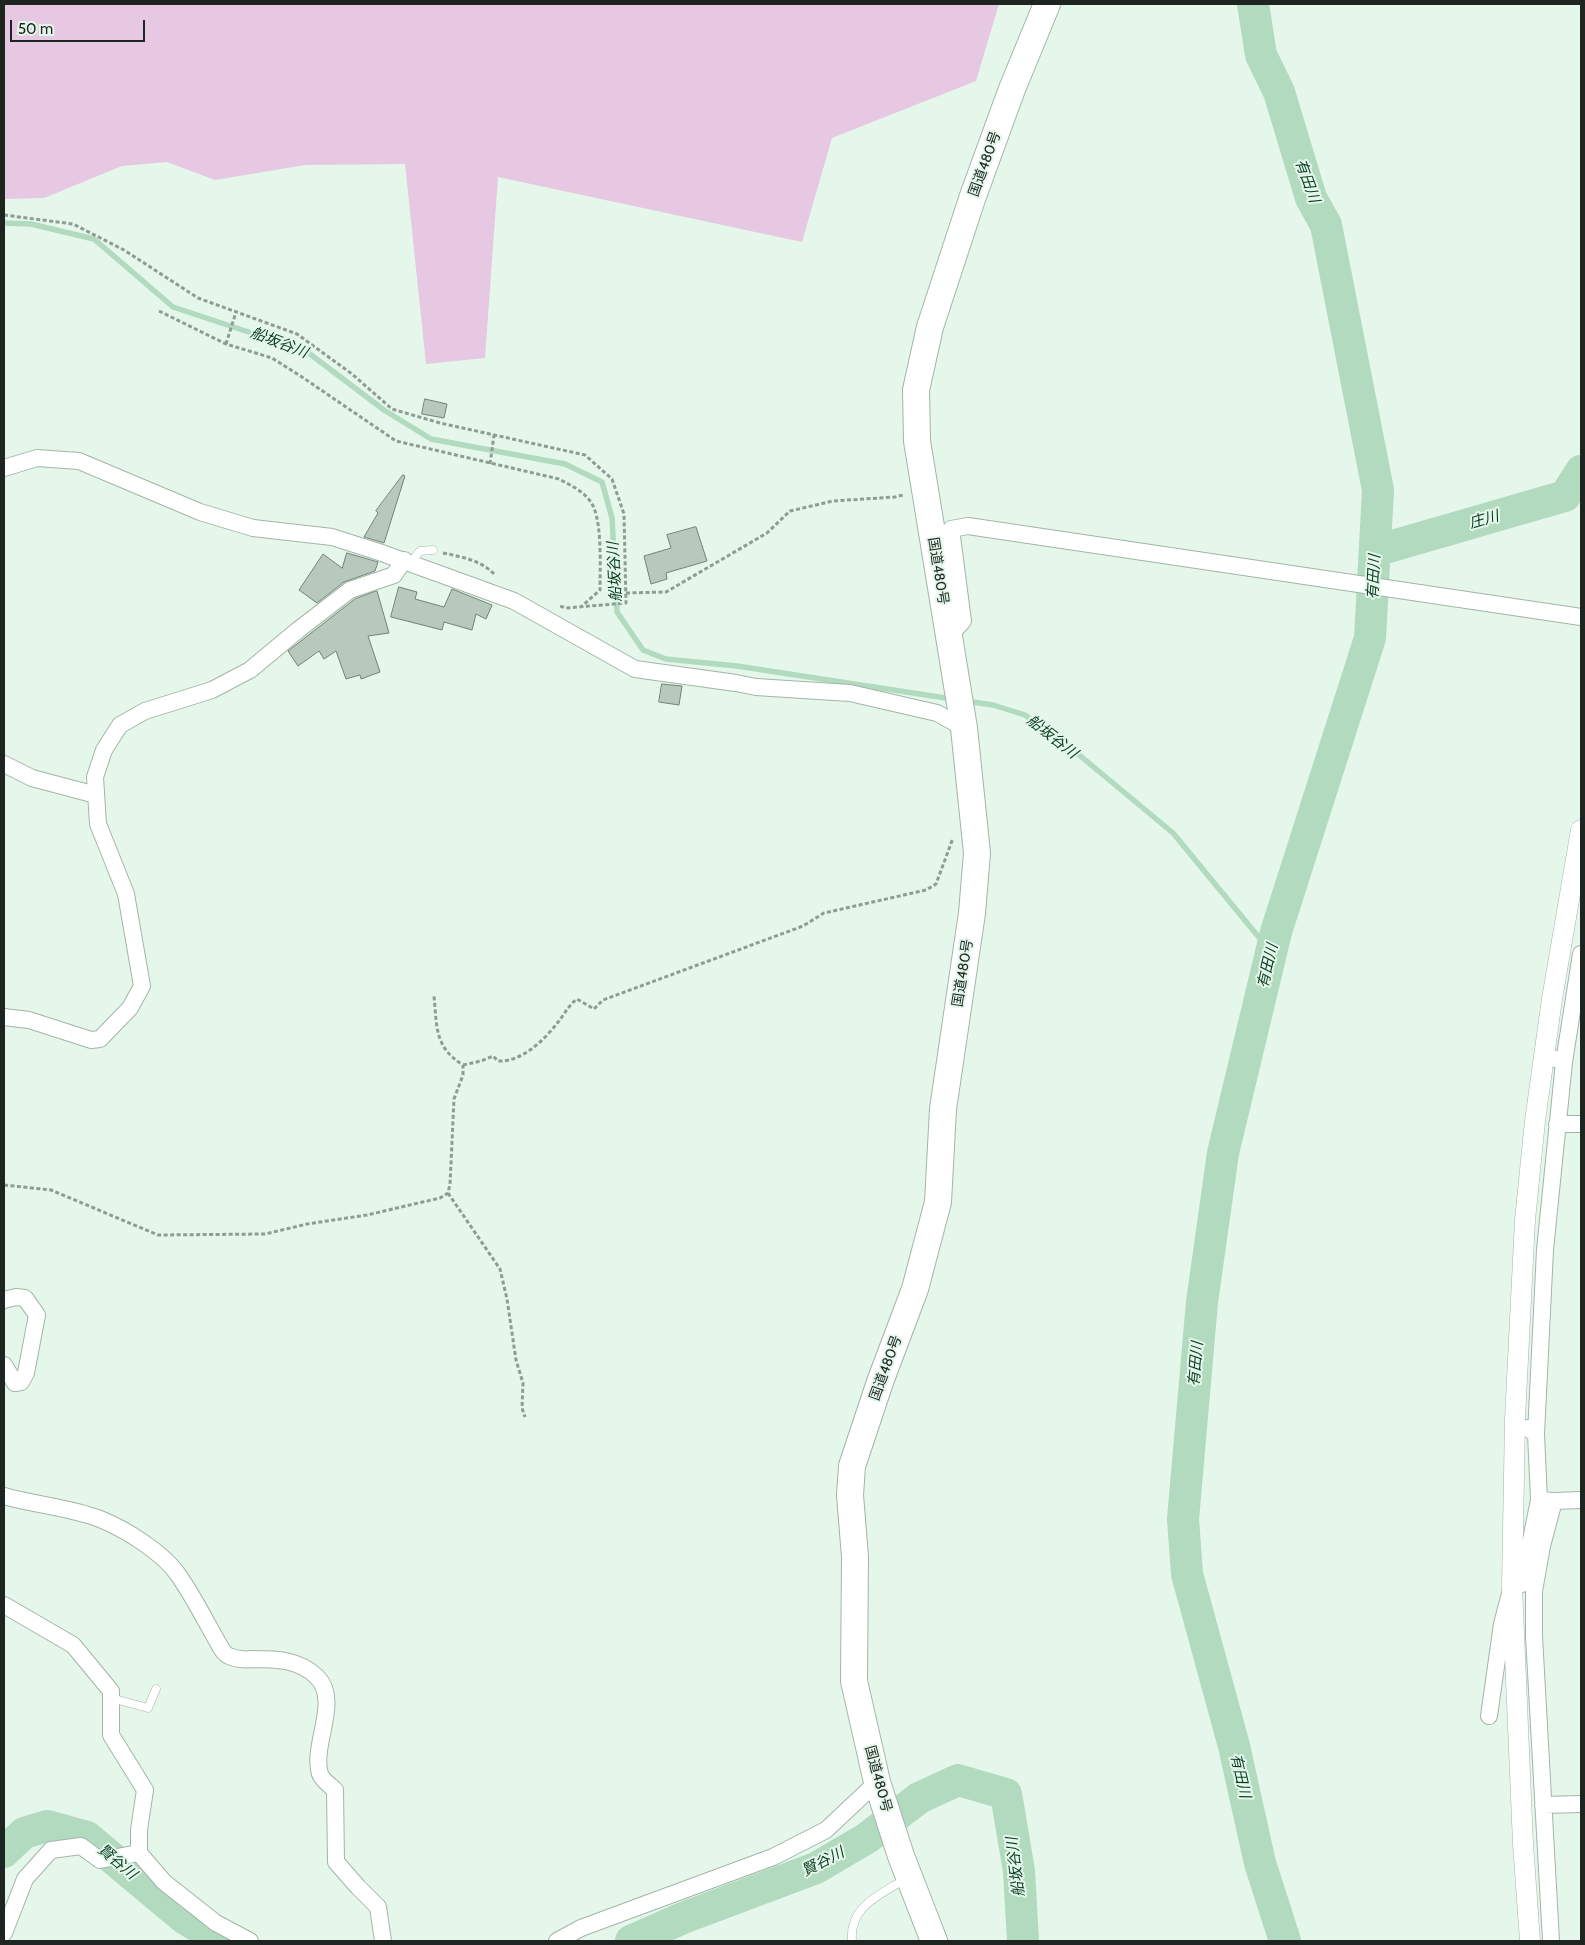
<!DOCTYPE html>
<html>
<head>
<meta charset="utf-8">
<style>
  body { margin:0 }
  #map { position:relative; width:1585px; height:1945px; overflow:hidden; background:#e4f7ea; font-family:Cabin,sans-serif }
  canvas { display:block }
  .frame { position:absolute; inset:0; border:5px solid #1e2520; pointer-events:none }
  .scale { position:absolute; left:10px; top:20px; width:135px; height:22px; box-sizing:border-box; border:2px solid #1e2520; border-top:0; padding-left:6px; font-size:15px; line-height:18px; white-space:nowrap; color:#1e2520; -webkit-text-stroke:4px #e4f7ea; paint-order:stroke }
</style>
</head>
<body>
<div id="map">
<canvas width="1585" height="1945"></canvas>
<div class="frame"></div>
<div class="scale">50 m</div>
</div>
<script>
const ctx = document.querySelector('canvas').getContext('2d');
ctx.lineJoin = 'round';
function paint(path, color) { ctx.fillStyle = color; ctx.fill(path, 'evenodd'); }
function strokePath(path, color, width, dash) { ctx.strokeStyle = color; ctx.lineWidth = width; ctx.lineCap = dash ? 'butt' : 'round'; ctx.setLineDash(dash || []); ctx.stroke(path); }
function write(font, color, halo, rows, align = 'center') {
  ctx.font = font + ' Cabin,"Noto Sans JP",sans-serif'; ctx.lineWidth = 4; ctx.setLineDash([]); ctx.textBaseline = 'middle'; ctx.strokeStyle = halo; ctx.fillStyle = color; for (const [text, x, y, turn = 0] of rows) {
    ctx.save(); ctx.translate(x, y); ctx.rotate((+turn || 0) * Math.PI / 180); ctx.textAlign = isNaN(turn) ? turn : align; if (halo) ctx.strokeText(text, 0, 0); ctx.fillText(text, 0, 0); ctx.restore();
  }
}
paint(new Path2D(`
  M4,4H999L976,81L832,138L802,242L498,177L485,358L426,364L405,164L305,165L215,180L167,162L122,166L44,198L4,199Z`), '#e6c8e3');
strokePath(new Path2D(`
  M4,223L31,224L94,239L173,307L306,351L384,410L431,439L565,464L602,482L612,518L617,612L643,650L666,659L737,666L952,699
  M966,701L993,705L1025,715L1066,744L1173,833L1271,952`), '#b1dabe', 5.5);
strokePath(new Path2D(`
  M1253,4L1261,55L1279,92L1311,198L1326,225L1378,490L1370,638L1276,932L1223,1153L1202,1302L1183,1519L1187,1574L1234,1746L1260,1863L1285,1941
  M1375,551L1565,496L1581,471
  M4,1852L24,1833L47,1826L87,1837L184,1918L222,1941
  M631,1941L683,1918L816,1868L867,1838L919,1798L958,1780L1006,1794L1019,1871L1023,1941`), '#b1dabe', 32);
const building = new Path2D(`
  M425,399L447,404L444,418L422,414Z
  M403,475L405,476L384,543L364,537L378,513L376,511Z
  M696,527L707,561L666,573L667,579L651,584L644,556L671,548L667,535Z
  M347,553L378,562L375,571L344,582L317,603L299,590L323,554L342,568Z
  M399,587L417,592L415,599L444,607L452,589L492,605L486,619L476,614L472,630L444,622L442,630L391,617Z
  M377,591L389,633L368,636L380,672L361,679L360,675L346,679L336,651L324,659L319,651L298,666L288,651L355,599Z
  M662,684L682,686L679,705L659,702Z`);
paint(building, '#b7c9bc');
strokePath(building, '#718276', 1);
const service = new Path2D(`
  M411,562L420,551L433,550
  M111,1698L148,1708L156,1689
  M852,1941C849,1906 880,1895 905,1879`);
const minor = new Path2D(`
  M4,468L37,458L79,461L200,512L253,528L332,537L379,552L514,601L635,669L736,683L756,687L850,693L937,713L964,728
  M949,636L963,621L951,529L968,526L1581,617
  M4,764L32,778L96,795
  M4,1017L29,1020L91,1040L100,1039L130,1008L142,986L126,894L98,824L95,777L104,750L120,725L145,711L212,690L250,670L298,630L350,590L394,575L404,560
  M1564,1062L1581,954
  M1557,1124H1581
  M4,1300L16,1297L25,1298L37,1315L26,1373L21,1382L15,1383L4,1365
  M1536,1434L1545,1250L1564,1062L1544,1055
  M4,1496C35,1505 69,1507 100,1519C125,1529 164,1553 179,1576C195,1599 207,1624 221,1648C223,1651 226,1655 229,1656C235,1659 245,1660 252,1659C275,1659 299,1659 317,1677C341,1701 311,1745 320,1774C322,1780 331,1786 335,1790L336,1862L358,1887L378,1907L383,1941
  M1539,1500L1554,1501L1542,1546L1534,1591V1636L1551,1941
  M1554,1501L1581,1500
  M4,1605L73,1645L111,1691V1735L145,1790L139,1830V1853L164,1882L216,1923L250,1941
  M1489,1716L1502,1624L1512,1586L1522,1584L1539,1500L1536,1434L1527,1428
  M1543,1805L1581,1804
  M4,1933L25,1879L51,1850L81,1846L100,1860L139,1853
  M557,1941L581,1928L773,1857L826,1830L877,1782`);
const tertiary = new Path2D(`
  M1530,1941L1523,1844L1512,1586L1515,1419L1525,1220L1535,1121L1552,999L1581,830`);
const trunk = new Path2D(`
  M934,1941L901,1856L877,1782L854,1681L855,1557L850,1495L852,1466L880,1382L915,1289L938,1202L943,1109L972,913L977,853L964,728L917,441L916,390L930,327L973,196L1012,89L1047,4`);
strokePath(service, '#a3b5a8', 9);
strokePath(minor, '#a3b5a8', 18);
strokePath(tertiary, '#a3b5a8', 21);
strokePath(trunk, '#a3b5a8', 28);
strokePath(new Path2D(`
  M4,215L73,224L124,250L198,298L297,334L352,374L392,409L440,423L585,455L612,479L624,514L626,603L566,608L560,606
  M159,311L226,344L272,358L302,377L396,441L559,479C572,486 588,493 594,508C602,528 600,568 600,590L582,606
  M226,344L236,312
  M490,464L494,435
  M443,553C462,557 481,560 495,575
  M626,593L666,592L767,533L790,511L833,501L895,497L903,495
  M463,1065L481,1061L493,1056L498,1061C523,1062 545,1039 559,1021C565,1013 569,1005 577,999L594,1009L603,1000L803,926L824,913L926,890L936,884L953,838
  M4,1185L51,1190L158,1235L265,1234L307,1224L367,1215L440,1198L448,1193L450,1184L454,1099L463,1075V1065C434,1047 437,1026 434,996
  M448,1193L500,1269L507,1299L516,1360L523,1383L522,1408L525,1417`), '#8e9c93', 3, [4, 2.5]);
strokePath(service, '#fff', 8);
strokePath(minor, '#fff', 16);
strokePath(tertiary, '#fff', 20);
strokePath(trunk, '#fff', 26);
write('14px', '#1e2520', '#e4f7ea', [
  ["国道480号",985,164,-70],
  ["国道480号",938,571,81],
  ["国道480号",963,973,-81],
  ["国道480号",886,1368,-70],
  ["国道480号",878,1779,75]
]);
write('italic 15px', '#093c21', '#e4f7ea', [
  ["有田川",1307,181,70],
  ["船坂谷川",279,343,21],
  ["庄川",1484,520,-16],
  ["船坂谷川",615,572,-93],
  ["有田川",1374,577,-87],
  ["船坂谷川",1052,737,38],
  ["有田川",1268,966,-77],
  ["有田川",1196,1364,-85],
  ["有田川",1240,1776,77],
  ["賢谷川",117,1862,40],
  ["賢谷川",823,1862,-27],
  ["船坂谷川",1016,1867,-97]
]);
</script>
</body>
</html>
